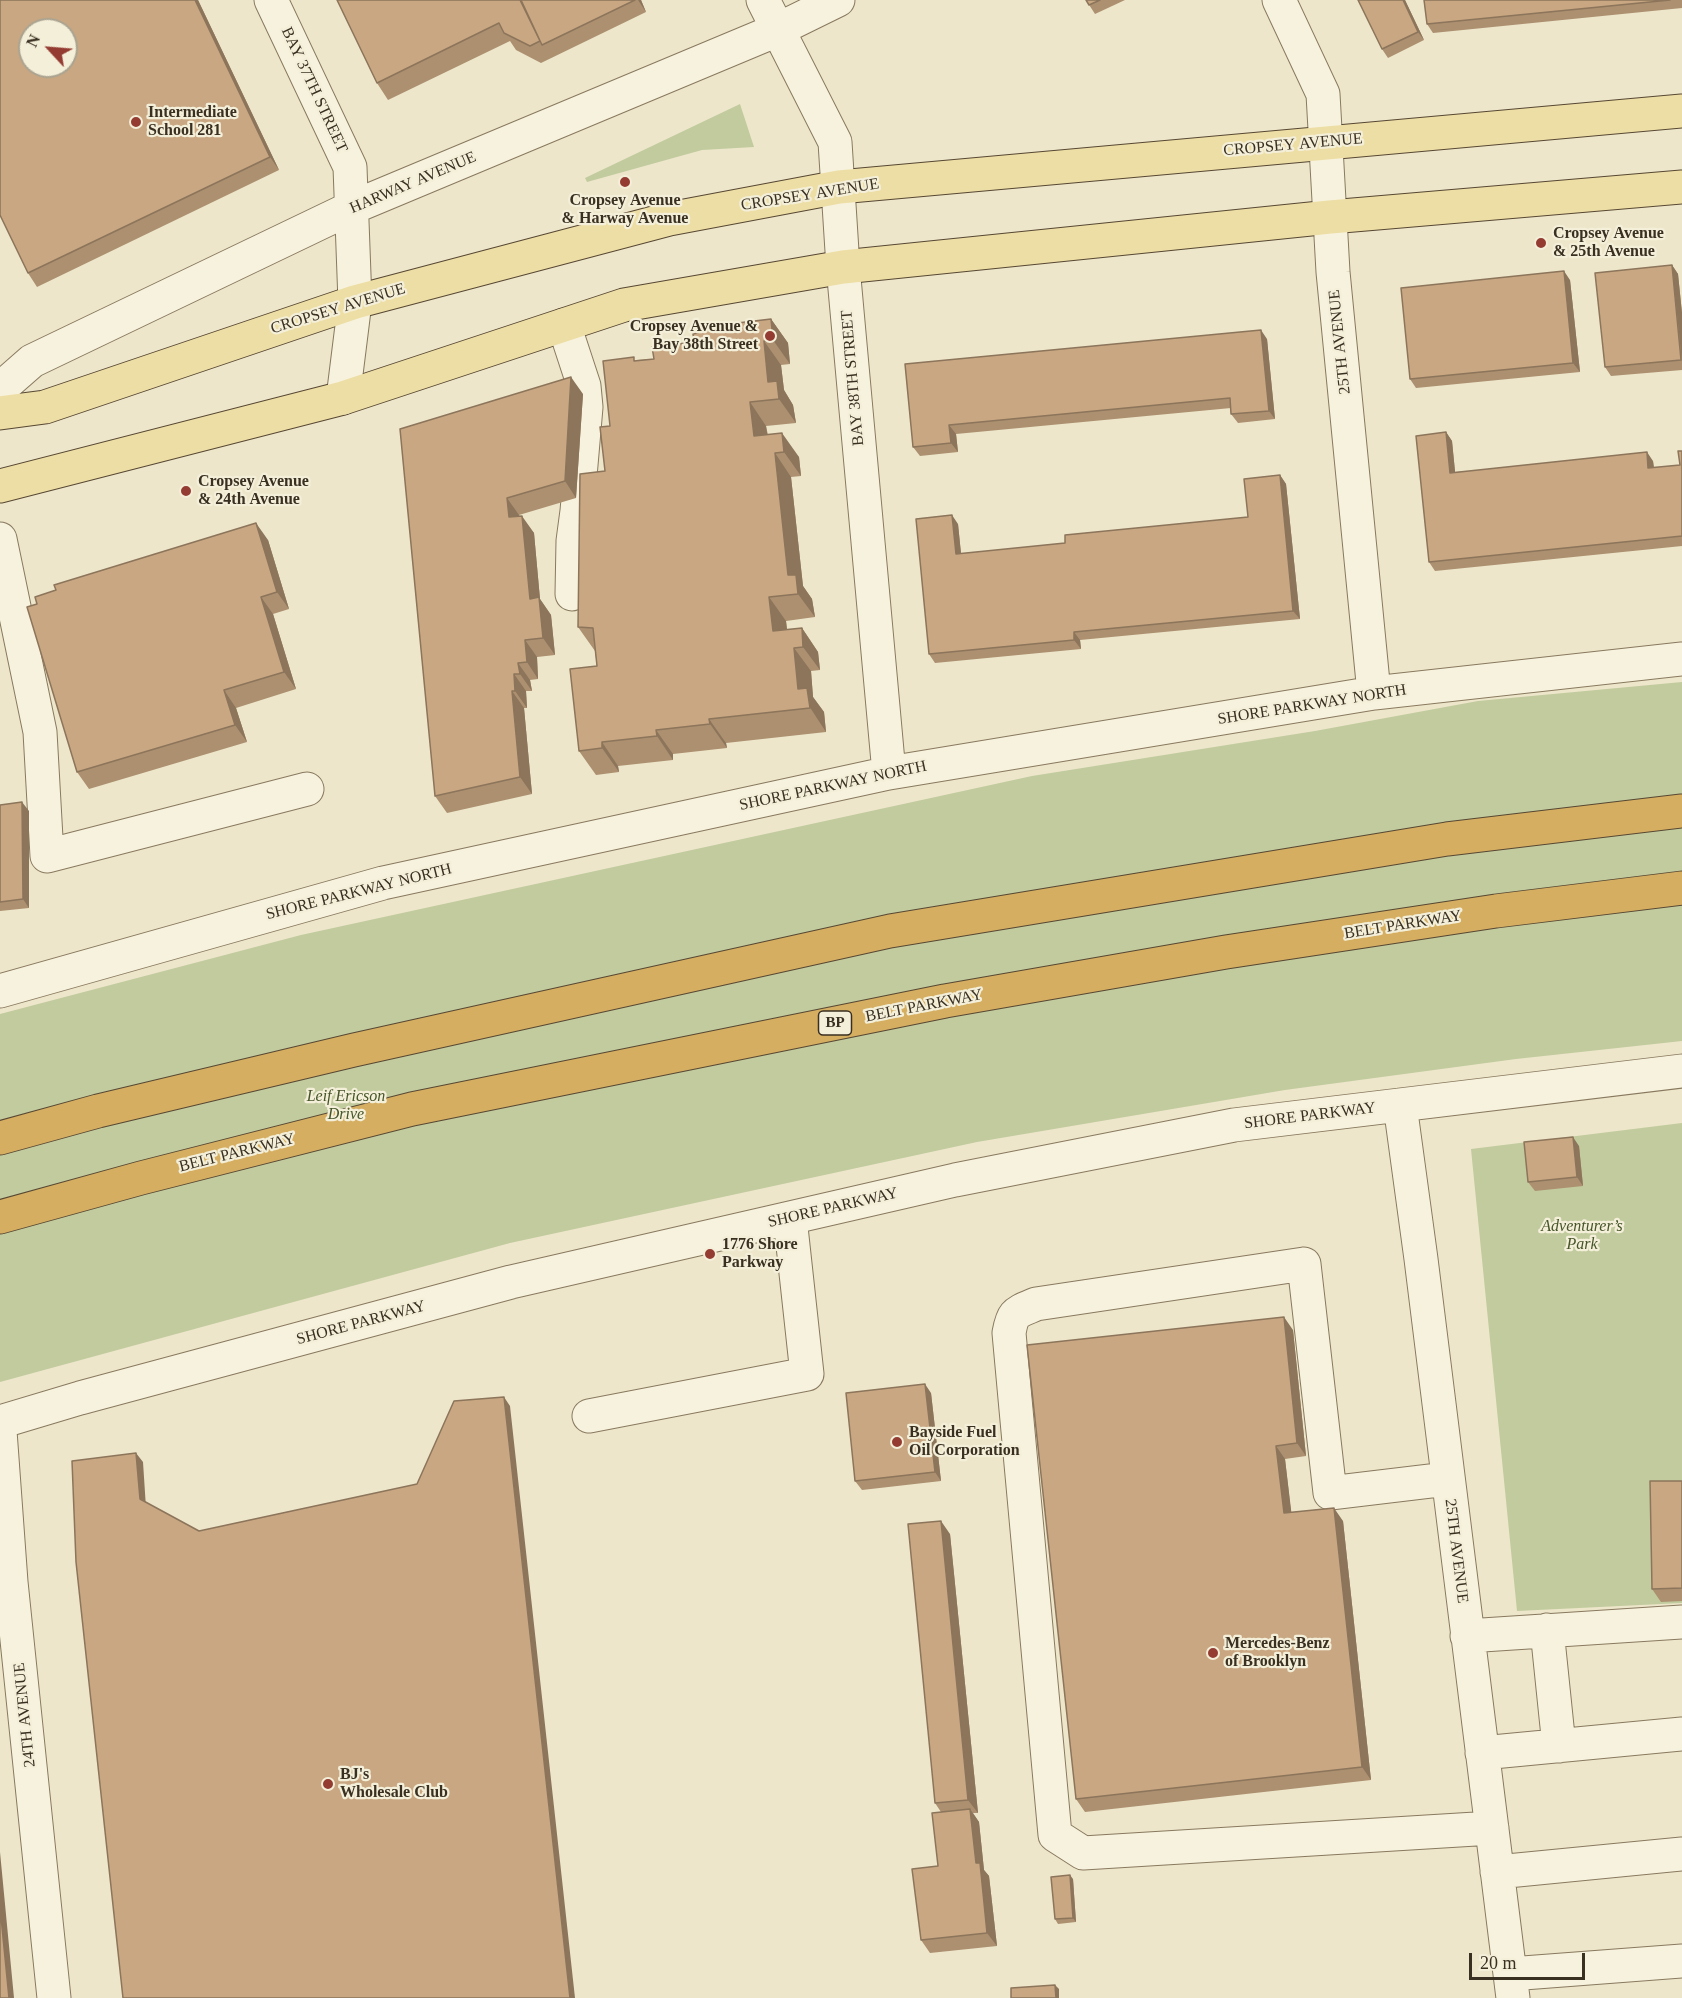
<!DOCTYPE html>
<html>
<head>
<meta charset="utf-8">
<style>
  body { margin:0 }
  #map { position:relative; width:1682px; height:1998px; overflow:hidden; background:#ede6ca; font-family:Georgia,serif }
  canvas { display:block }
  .north { position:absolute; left:18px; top:18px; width:60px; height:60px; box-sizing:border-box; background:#f4efd9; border:2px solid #aaa390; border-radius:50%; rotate:296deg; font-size:16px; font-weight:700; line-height:24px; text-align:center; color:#3a3022 }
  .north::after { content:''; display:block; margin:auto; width:21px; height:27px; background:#943c32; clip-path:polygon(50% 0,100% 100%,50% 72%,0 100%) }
  .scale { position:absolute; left:1469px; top:1953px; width:116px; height:27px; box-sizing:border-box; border:3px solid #3a3022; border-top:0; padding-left:8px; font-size:18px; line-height:21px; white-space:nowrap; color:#3a3022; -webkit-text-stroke:4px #f4efd9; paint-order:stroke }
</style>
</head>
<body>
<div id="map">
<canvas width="1682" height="1998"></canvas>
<div class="north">N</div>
<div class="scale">20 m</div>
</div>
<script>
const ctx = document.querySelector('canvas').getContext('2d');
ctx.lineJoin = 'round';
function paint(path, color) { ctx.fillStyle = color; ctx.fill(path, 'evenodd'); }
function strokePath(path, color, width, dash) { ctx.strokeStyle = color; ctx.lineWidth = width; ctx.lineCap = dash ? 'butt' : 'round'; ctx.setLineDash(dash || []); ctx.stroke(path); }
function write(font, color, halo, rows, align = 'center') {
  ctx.font = font + ' Georgia,serif'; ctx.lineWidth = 4.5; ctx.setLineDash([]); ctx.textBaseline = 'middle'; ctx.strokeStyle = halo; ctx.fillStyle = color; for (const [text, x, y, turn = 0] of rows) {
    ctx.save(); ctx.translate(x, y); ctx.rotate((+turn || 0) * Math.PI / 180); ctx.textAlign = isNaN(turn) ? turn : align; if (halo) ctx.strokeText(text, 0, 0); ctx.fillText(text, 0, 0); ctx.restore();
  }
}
paint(new Path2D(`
  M740,104L754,147L702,150L587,182L585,178Z
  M1682,682V1041L1516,1059L1285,1090L977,1142L510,1243L0,1382V1014L301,935L1032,776L1315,731L1478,701Z
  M1682,1123V1603L1517,1611L1471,1149Z`), '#c1cb9e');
const minor = new Path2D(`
  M271,0L350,167L355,302L343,398
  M763,0L835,142L843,267L889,773
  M1279,0L1323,94L1333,272L1374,693
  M564,325L584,386L586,407L577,511L573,541L572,594
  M0,389L32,361L351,208L777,30L838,0
  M0,539L40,732L47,856L307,789
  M0,991L383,883L889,773L1374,693L1682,659
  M1400,1105L1421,1259L1513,1998
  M589,1416L807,1374L790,1218
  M0,1422L80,1398L511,1282L955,1180L1234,1125L1682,1071
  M0,1431L11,1582L54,1998
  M1447,1479L1330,1493L1304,1264L1036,1304C1016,1313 1013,1311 1009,1333L1055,1835L1083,1853L1492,1828
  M1547,1630L1559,1746
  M1467,1636L1682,1622
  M1482,1753L1682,1734
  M1497,1872L1682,1854
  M1510,1974L1682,1961`);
const major = new Path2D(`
  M0,413L45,407L355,302L669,219L839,187L1682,111
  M0,486L343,398L624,305L843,267L1330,217L1682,187`);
const highway = new Path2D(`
  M0,1138L98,1111L354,1050L890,931L1447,839L1682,811
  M0,1217L141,1178L412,1109L945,1001L1226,952L1496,911L1682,888`);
strokePath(minor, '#88795f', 35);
strokePath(major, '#574733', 35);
strokePath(highway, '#574733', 35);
strokePath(minor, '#f7f2dd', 33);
strokePath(major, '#eddea5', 33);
strokePath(highway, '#d5ae61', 33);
paint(new Path2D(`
  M198,0L279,170L37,287L28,273Z
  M337,0H641L646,12L541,63L516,50L510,41L388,100L377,83Z
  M1086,0H1125L1095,14Z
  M1405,0L1424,40L1388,58L1382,49Z
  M1424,0H1682V8L1433,33L1427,24Z
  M1672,265L1678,274L1682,313V370L1611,376L1605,367Z
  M1570,280L1580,372L1416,388L1410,379Z
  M771,319L788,343L790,364L781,365L784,390L793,405L796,423L766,426L768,435L799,457L801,476L791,477L803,586L812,599L815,617L786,621L787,630L802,628L818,652L820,670L811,671L813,697L824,712L826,732L726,743L727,748L673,754V760L618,766L619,772L596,775L579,751L597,666L595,651L578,627L605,471L610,426L636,360L654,359L694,342Z
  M1267,339L1275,419L1238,423L1231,414V408L956,434L958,452L920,456L913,447L905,364Z
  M583,394L576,498L519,515L534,533L540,599L551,615L555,655L537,657L538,679L530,680L532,691H526L527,708H524L532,794L447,813L435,796L400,429Z
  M1446,432L1452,441L1455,472L1653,461L1654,468L1680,465L1682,451V546L1435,571L1429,562Z
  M1280,475L1286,484L1300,619L1080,640L1081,649L935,663L929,654L958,524L961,554L1065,543L1248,517Z
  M268,540L289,609L273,614L296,689L236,708L247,742L89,789L77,772Z
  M0,805L29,811V908L0,911Z
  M1579,1146L1583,1186L1535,1191L1528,1182Z
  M1293,1330L1306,1456L1285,1459L1291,1512L1343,1521L1371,1780L1085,1812L1076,1799Z
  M931,1393L941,1481L862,1490L855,1481Z
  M1682,1481V1601L1661,1602L1652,1589Z
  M950,1534L978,1813H973L979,1822L984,1870L989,1876L997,1946L930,1953L921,1940L938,1866L941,1812L935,1803Z
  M1073,1879L1076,1922L1058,1924L1055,1919Z`), '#ac9070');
paint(new Path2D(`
  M195,0H198L279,170L270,157Z
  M638,0H641L646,12Z
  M1403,0H1405L1424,40L1418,32Z
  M1672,265L1678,274L1682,313V362Z
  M1564,271L1570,280L1580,372L1573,363Z
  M771,319L788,343L790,364L773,340Z
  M1261,330L1267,339L1275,419L1269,411Z
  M764,341L781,365L784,390L793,405L796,423L779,399L768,382Z
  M571,377L583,394L576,498L565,481Z
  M750,402L766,426L771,460L754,436Z
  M949,425L956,434L958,452L951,443Z
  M1446,432L1452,441L1456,481L1450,473Z
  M782,433L799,457L801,476L784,452Z
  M1647,452L1653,461L1655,477L1648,468Z
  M775,453L791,477L803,586L812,599L815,617L798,594L788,575Z
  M1280,475L1286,484L1300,619L1293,611Z
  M507,498L519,515L520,534L509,517Z
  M952,515L958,524L962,563L956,554Z
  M522,516L534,533L540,599L551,615L555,655L543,638L530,599Z
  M256,523L268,540L289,609L277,592Z
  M261,597L273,614L296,689L284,672Z
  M769,597L786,621L790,655L773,631Z
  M802,628L818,652L820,670L803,647Z
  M1074,632L1080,640L1081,649L1074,640Z
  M525,640L537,657L538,679L527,662Z
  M794,648L811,671L813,697L824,712L826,732L798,689Z
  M518,663L530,680L532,691L520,674Z
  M514,674L526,691L527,708L515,691Z
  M224,690L236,708L247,742L235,725Z
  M512,691L524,708L532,794L520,777Z
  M709,719L726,743L727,748L710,724Z
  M656,730L673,754V760L657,736Z
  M602,742L618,766L619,772L602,748Z
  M22,802L29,811V908L23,899Z
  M1573,1137L1579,1146L1583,1186L1577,1177Z
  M1284,1317L1293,1330L1306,1456L1297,1443Z
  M925,1384L931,1393L941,1481L935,1472Z
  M504,1397L510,1406L575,1998H570Z
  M1276,1446L1285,1459L1293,1526L1284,1513Z
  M136,1453L143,1462L146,1508L140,1499Z
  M1334,1508L1343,1521L1371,1780L1362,1767Z
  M941,1521L950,1534L978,1813L968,1800Z
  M970,1809L979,1822L984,1870L989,1876L997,1946L987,1933L976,1863Z
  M0,1852L14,1998H9L0,1907Z
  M1070,1875L1073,1879L1076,1922L1073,1918Z
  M1055,1985L1059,1989V1998H1056Z`), '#8c755b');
const building = new Path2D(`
  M0,0H195L270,157L28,273L0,215ZM30,30H66V66H30Z
  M337,0H520L540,41L530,46L504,33L499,23L377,83Z
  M521,0H635L542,45Z
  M1086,0H1100L1089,5Z
  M1358,0H1403L1418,32L1382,49Z
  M1424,0H1670L1427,24Z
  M1672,265L1681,360L1605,367L1595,273Z
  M1564,271L1573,363L1410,379L1401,288Z
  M771,319L773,340L764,341L768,382L777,381L779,399L750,402L754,436L782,433L784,452L775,453L788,575H796L798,594L769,597L773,631L802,628L803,647L794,648L798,689L807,688L810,708L709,719L710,724L656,730L657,736L602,742V748L579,751L570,669L597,666L593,628L578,627L580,474L605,471L600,427L610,426L603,361L634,357V361L654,359L652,347L694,342L693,334L729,324Z
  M1261,330L1269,411L1231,414L1230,398L949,425L951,443L913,447L905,364Z
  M571,377L565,481L507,498L509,517L522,516L530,599L539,597L543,638L525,640L527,662L518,663L520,674H514L515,691H512L520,777L435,796L400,429Z
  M1446,432L1450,473L1647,452L1648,468L1680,465L1678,451H1682V536L1429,562L1416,436Z
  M1280,475L1293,611L1074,632V640L929,654L916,519L952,515L956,554L1065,543V535L1248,517L1244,479Z
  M256,523L277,592L261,597L284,672L224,690L235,725L77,772L27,607L37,604L35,597L56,590L54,585Z
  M22,802L23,899L0,902V805Z
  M1573,1137L1577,1177L1528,1182L1524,1142Z
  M1284,1317L1297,1443L1276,1446L1284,1513L1334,1508L1362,1767L1076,1799L1027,1345Z
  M925,1384L935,1472L855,1481L846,1393Z
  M504,1397L570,1998H123L76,1562L72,1461L136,1453L140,1499L199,1531L417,1484L454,1401Z
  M1650,1481H1682V1588L1652,1589Z
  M941,1521L968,1800L935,1803L908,1524Z
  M970,1809L976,1863H980L987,1933L921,1940L912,1869L938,1866L932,1813Z
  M1070,1875L1073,1918L1055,1919L1051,1877Z
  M0,1907L9,1998H0Z
  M1055,1985L1056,1998H1011V1988Z`);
paint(building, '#c8a782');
strokePath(building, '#8c755b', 1.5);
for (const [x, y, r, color] of [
  [136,122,6,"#943c32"],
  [625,182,6,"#943c32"],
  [1541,243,6,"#943c32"],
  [770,336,6,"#943c32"],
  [186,491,6,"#943c32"],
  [710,1254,6,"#943c32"],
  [897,1442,6,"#943c32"],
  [1213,1653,6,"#943c32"],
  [328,1784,6,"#943c32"]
]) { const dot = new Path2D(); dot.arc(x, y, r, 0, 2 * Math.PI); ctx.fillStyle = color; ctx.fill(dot); strokePath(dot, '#f4efd9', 2); }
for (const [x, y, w] of [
  [835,1023,33]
]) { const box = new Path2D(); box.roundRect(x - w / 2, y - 12, w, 24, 4.5); ctx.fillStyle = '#f4efd9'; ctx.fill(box); strokePath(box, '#3a3022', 1.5); }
write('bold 15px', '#3a3022', null, [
  ["BP",835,1023]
]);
write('16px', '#3a3022', '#f4efd9', [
  ["BAY 37TH STREET",314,90,65],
  ["CROPSEY AVENUE",1293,145,-5],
  ["HARWAY AVENUE",413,183,-23],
  ["CROPSEY AVENUE",810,195,-9],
  ["CROPSEY AVENUE",338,309,-17],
  ["25TH AVENUE",1340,342,-96],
  ["BAY 38TH STREET",853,378,-95],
  ["SHORE PARKWAY NORTH",1312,705,-9],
  ["SHORE PARKWAY NORTH",833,786,-12],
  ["SHORE PARKWAY NORTH",359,892,-14],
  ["BELT PARKWAY",1403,925,-9],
  ["BELT PARKWAY",924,1006,-11],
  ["SHORE PARKWAY",1310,1116,-7],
  ["BELT PARKWAY",237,1153,-14],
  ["SHORE PARKWAY",833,1208,-13],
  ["SHORE PARKWAY",361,1323,-15],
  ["25TH AVENUE",1456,1551,83],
  ["24TH AVENUE",25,1715,-96]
]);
write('bold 16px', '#3a3022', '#f4efd9', [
  ["Intermediate",148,113],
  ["School 281",148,131],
  ["Cropsey Avenue",625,201,"center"],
  ["& Harway Avenue",625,219,"center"],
  ["Cropsey Avenue",1553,234],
  ["& 25th Avenue",1553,252],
  ["Cropsey Avenue &",758,327,"right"],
  ["Bay 38th Street",758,345,"right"],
  ["Cropsey Avenue",198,482],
  ["& 24th Avenue",198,500],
  ["1776 Shore",722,1245],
  ["Parkway",722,1263],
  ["Bayside Fuel",909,1433],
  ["Oil Corporation",909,1451],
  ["Mercedes-Benz",1225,1644],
  ["of Brooklyn",1225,1662],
  ["BJ's",340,1775],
  ["Wholesale Club",340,1793]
], 'left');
write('italic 16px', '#465529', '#f4efd9', [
  ["Leif Ericson",346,1097],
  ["Drive",346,1115],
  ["Adventurer’s",1582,1227],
  ["Park",1582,1245]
]);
</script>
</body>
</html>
